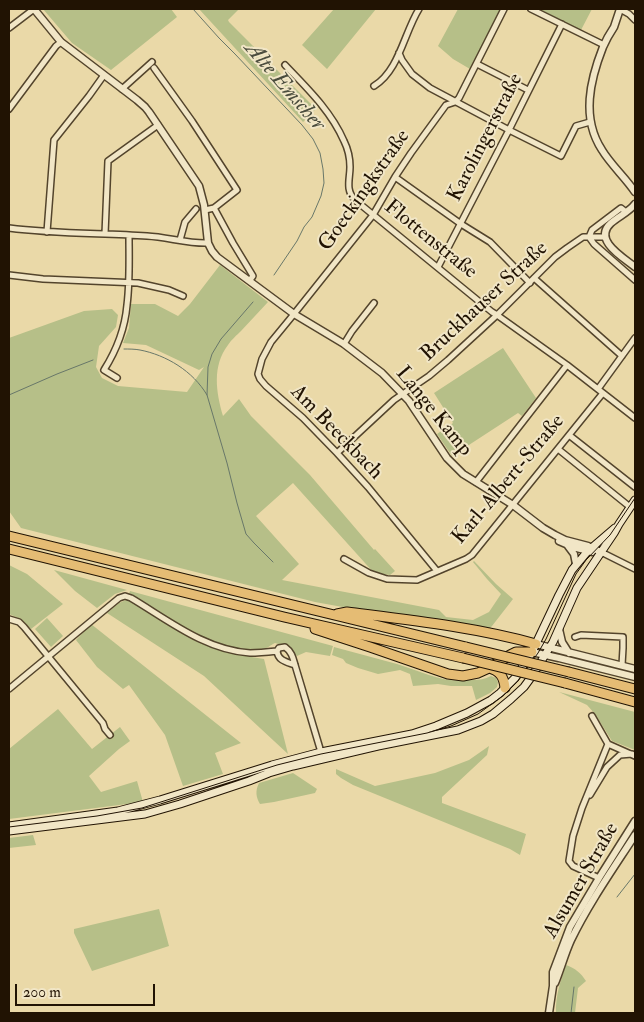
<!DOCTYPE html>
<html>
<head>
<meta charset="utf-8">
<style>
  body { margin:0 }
  #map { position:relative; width:644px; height:1022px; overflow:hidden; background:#ead9a8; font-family:"IM FELL Double Pica",serif }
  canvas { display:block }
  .frame { position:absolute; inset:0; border:10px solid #211303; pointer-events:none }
  .scale { position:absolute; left:15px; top:984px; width:140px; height:22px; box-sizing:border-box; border:2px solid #211303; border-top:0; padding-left:6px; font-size:15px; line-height:18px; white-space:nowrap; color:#211303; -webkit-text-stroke:4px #f1e6c6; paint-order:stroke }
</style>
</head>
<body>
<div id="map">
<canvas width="644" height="1022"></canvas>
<div class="frame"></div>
<div class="scale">200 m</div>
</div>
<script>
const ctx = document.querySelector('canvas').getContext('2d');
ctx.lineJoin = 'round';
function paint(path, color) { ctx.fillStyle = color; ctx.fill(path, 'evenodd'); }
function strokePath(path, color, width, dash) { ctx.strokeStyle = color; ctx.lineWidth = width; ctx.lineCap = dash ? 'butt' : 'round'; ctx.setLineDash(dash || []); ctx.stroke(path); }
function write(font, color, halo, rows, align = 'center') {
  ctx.font = font + ' "IM FELL Double Pica",serif'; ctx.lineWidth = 4; ctx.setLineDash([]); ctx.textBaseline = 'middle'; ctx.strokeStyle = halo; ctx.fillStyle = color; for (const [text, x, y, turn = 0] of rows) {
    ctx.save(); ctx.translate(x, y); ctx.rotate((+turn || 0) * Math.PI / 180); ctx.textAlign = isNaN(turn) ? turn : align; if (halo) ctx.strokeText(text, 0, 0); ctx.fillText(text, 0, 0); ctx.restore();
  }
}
paint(new Path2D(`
  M43,9H171L177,17L111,70L72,43Z
  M199,9H239L228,20L229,22L316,109L303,122Z
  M334,9H376L327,69L302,45Z
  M458,9H501L470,69L453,59L438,46Z
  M539,9H592L581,30Z
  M220,265L268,302C259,312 250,321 241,331C237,335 231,340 228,345C212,366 216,392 223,416L239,399L251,416L310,475L374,550L375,549L395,571L390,575L374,573L293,483L256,516L299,564L282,580L439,610L446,617L473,620L489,612L501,594L487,579L473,562L474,561L496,584L513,599L492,626L489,629L370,612L315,602L21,528L9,511V338L84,311L112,309L118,315L116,327L99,346L96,367L102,378L118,386L187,392L204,367L199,370L146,345L123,343L129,328L131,304H155L178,316L190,304Z
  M503,348L536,398L522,416L518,413L452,456L437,434L453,423L434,393Z
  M9,565L27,574L63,604L31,629L21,619L9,614Z
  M54,570L127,590L115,594L97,608L75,591Z
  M130,591L333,646L330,656L306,652L297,656L285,646L275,643C271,645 266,649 261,650C222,658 161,615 129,594Z
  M126,600C142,601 167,624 182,633C208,648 235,655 264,659L288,754L204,676L107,613L119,603Z
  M47,618L63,636L51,647L35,629Z
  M91,624L241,743L215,753L223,774L183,786L165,735L129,685L123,689L97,667L76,640Z
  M334,647C355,653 376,658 397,664C423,672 444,684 472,680C479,680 485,679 491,676L496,678L498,682L497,687L490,693L476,700L472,686H451L438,684L413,686L410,674L400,670L378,674L358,668L346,663L343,659L332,655Z
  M559,692L635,712V750L612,741L595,714L587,705Z
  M58,709L92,749L120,727L130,741L119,749L89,776L101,792L137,781L143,802L9,819V749Z
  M489,746L487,755L442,797V803L526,834L520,855L510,849L353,785L341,778L336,774V769L375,786L435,773L469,760Z
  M293,773L317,789L315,793L274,802L260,804C256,797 255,791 259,783Z
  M33,835L36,845L9,848V838Z
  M159,909L169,946L92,971L74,933V929Z
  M566,965C575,968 581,973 586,981L578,988L575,1013H556C555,997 561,979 566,965Z`), '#b6bf88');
strokePath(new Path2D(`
  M193,9L219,38L235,54L302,125L313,139L320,153L323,169L324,183L321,196L312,217L304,227L297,241L274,275
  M253,302L221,339L212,354L208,367L207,395L227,463L237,503L246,534L254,543L273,562
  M124,349C129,349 135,349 140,350C166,355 193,371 207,395
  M9,395L57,374L93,360
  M617,897L635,874
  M571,1013L574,987`), '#687769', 1);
const minor = new Path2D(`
  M531,9L604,45
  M620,9L629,14L635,20
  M9,28L34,9
  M399,53L402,60L412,74L430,88L509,130L561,156L576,126L590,122
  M477,64L528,90
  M285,65C307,88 331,111 344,141C348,149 350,158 350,167C350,179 345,190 355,200L492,312L497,315L567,365L635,418
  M154,68L192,121L237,190L214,208
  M374,86C399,71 404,33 419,9
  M122,89L152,62
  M9,109L56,46L61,42
  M395,177L461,224L490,242L530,283
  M205,210L214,208L233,243L253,276L250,280
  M626,212L621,208L592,230L589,237L594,244L635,280
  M9,228C55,234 101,233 147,236C167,237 189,244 208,243
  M47,232L54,140L89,96L104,75
  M105,234L108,161L158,125
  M180,240L185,222L196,209
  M438,267L509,130L562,24
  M9,275L43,279L138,283L169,290L183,296
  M534,278L622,356
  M344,344L352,331L374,303
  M117,378L104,370C116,351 125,328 127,305C130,282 129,258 129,235
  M598,389L635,338
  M569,435L635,487
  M558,449L630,507
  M337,453L394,400L429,376L448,360L497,315L555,257L567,248L583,237H605
  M476,482L567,365
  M601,552L635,569
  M344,559L369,573L387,579L417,580L466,559L472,555L603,393
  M437,571L368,487L337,453L303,418L266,386L260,379L258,374L262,359L271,342L294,314L373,215L395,177L411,153L446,105L455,102L459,98L504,9
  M9,619L19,622L24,627L103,723L105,729L110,735
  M575,637L581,635L623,637V648L622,665
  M295,665C287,662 278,661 277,651L279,648L285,647C292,652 293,658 295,665L321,752V753
  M9,689L119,598L125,596L131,598C168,620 205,650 250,653C259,653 268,652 277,651
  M592,716L608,744L635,756
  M590,795L607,767L620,755L632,754
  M599,878L573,866L569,861L573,836L582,808L608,744`);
const tertiary = new Path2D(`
  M34,9L61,42L137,100L145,107L149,112L199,186L204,205L208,243L212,251L217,257L294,314L344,344L382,373L409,401L447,458L463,474L513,505L543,528L555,535L565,540L588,546L601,552
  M620,9C618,15 616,21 614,27C610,33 606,40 603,47C590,80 581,118 602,150C611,165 625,177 635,192
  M635,204C629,212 619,216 611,223C592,240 624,258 635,267
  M559,541L573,547L592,552
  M568,546L574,554L576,564
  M559,629L562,642L569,653
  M536,644L635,669
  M532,652L559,658L635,677
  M555,983C561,968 565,953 571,940C589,903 613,869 635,835
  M549,1013L553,986V972L570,927L599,878L635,821`);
const secondary = new Path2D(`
  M9,826L118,811L160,800L272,765L321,752L412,734L436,726L467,713L491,700L500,693L515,678L532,652L559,595L572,570L587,552L615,528
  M9,831L145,814L180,804L249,781L269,773L293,766L378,746L458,730L481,721L493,714L511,699L524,687L532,676L553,642L577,588L614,533L619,524L635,500`);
const motorway = new Path2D(`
  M9,536L466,647
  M9,549L284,617L463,658
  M337,614L347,612C410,620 475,627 536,644
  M315,629L370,647L448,674L463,676L478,673L489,668L510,655L516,652H532
  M489,668C500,671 504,677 505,688
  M569,672L635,689
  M565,683L635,702`);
strokePath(minor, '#53442c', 8);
strokePath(tertiary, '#53442c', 9);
strokePath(secondary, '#211303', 9);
strokePath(motorway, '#211303', 11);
strokePath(minor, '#f1e6c6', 5);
strokePath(tertiary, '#f1e6c6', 6);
strokePath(secondary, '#f1e6c6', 7);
strokePath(motorway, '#e5bc74', 9);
strokePath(new Path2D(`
  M9,827L97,816L142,808L277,765L321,754L427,733L451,726L478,714L504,695L518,681L538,653L546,639L576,574L586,560L610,535L635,498`), '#211303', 1);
const motorwayBridge = new Path2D(`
  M466,647L569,672
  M463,658L565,683`);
strokePath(motorwayBridge, '#211303', 11, []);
strokePath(motorwayBridge, '#e5bc74', 9);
write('21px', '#211303', '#f1e6c6', [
  ["Karolingerstraße",486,138,-63],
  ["Goeckingkstraße",365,191,-55],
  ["Flottenstraße",430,240,39],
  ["Bruckhauser Straße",485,302,-43],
  ["Lange Kamp",433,412,51],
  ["Am Beeckbach",336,433,46],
  ["Karl-Albert-Straße",509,480,-50],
  ["Alsumer Straße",582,881,-60]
]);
write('italic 22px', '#4b4d3e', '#f1e6c6', [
  ["Alte Emscher",284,87,49]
]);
</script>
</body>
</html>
